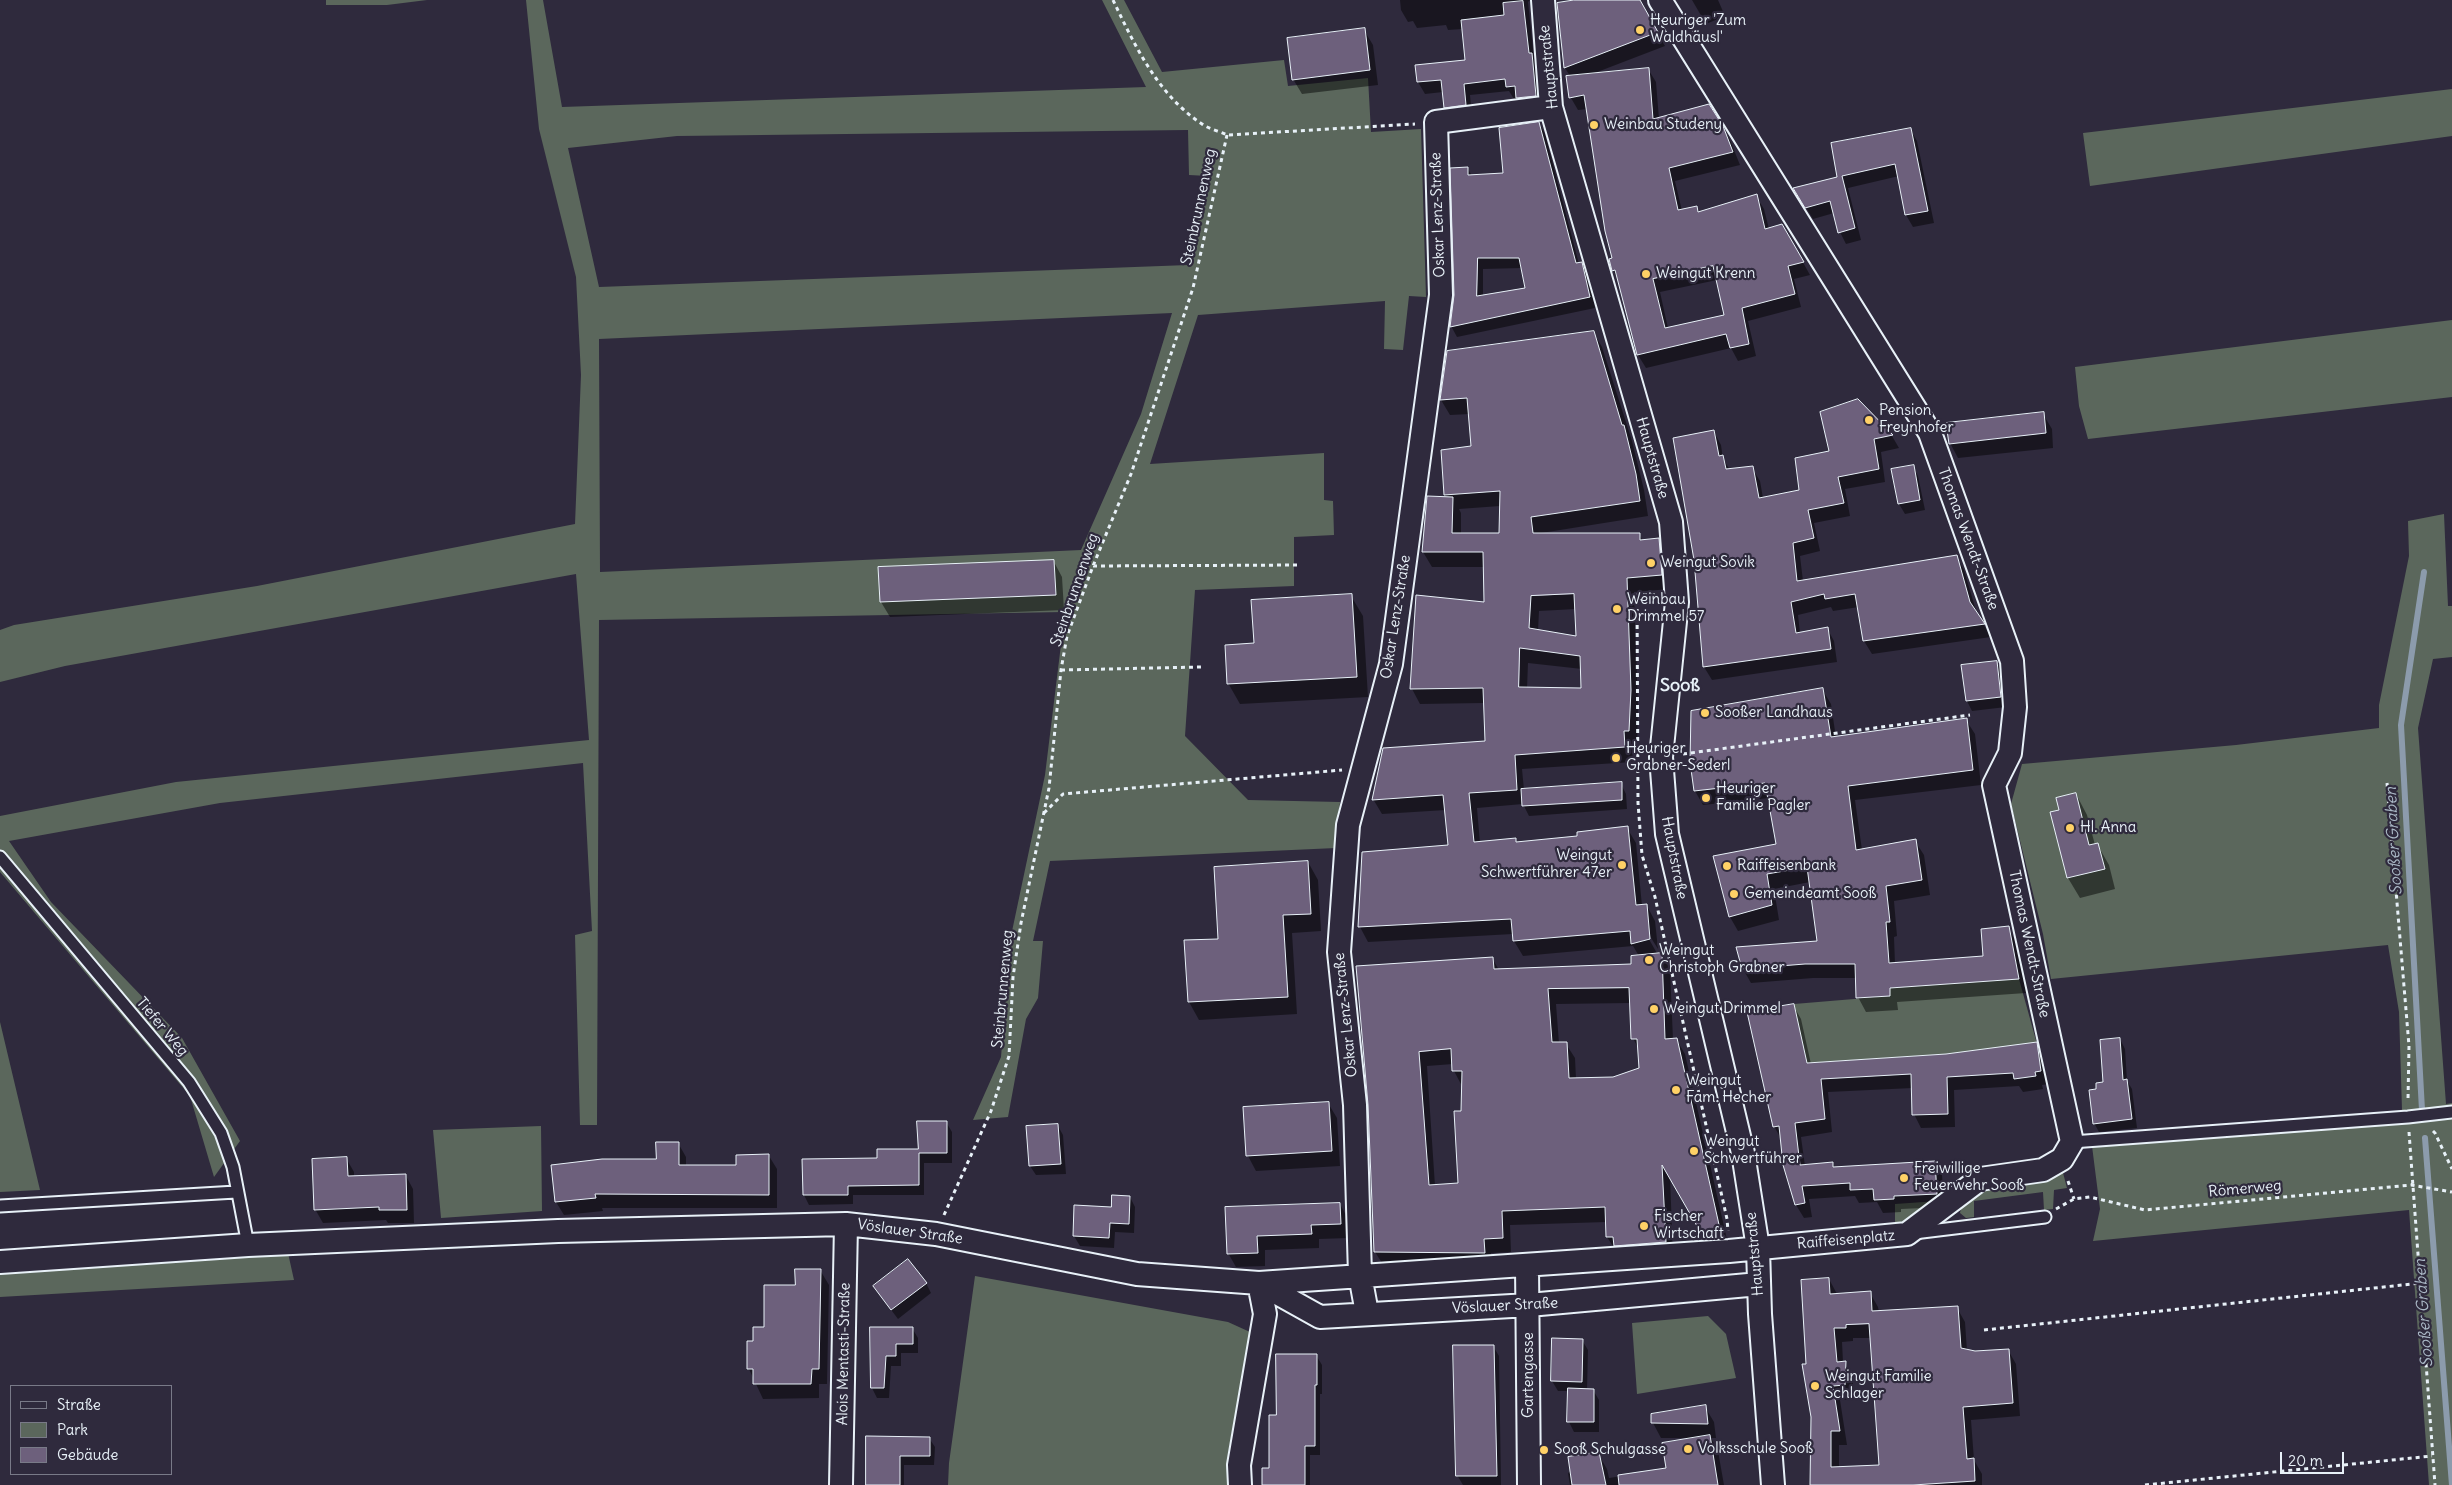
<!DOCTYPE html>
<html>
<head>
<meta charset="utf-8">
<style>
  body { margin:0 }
  #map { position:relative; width:2452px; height:1485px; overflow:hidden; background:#2f2a3d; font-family:Delius,sans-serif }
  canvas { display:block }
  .legend { position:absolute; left:10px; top:1385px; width:162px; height:90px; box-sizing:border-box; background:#2f2a3d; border:1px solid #797a88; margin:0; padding:6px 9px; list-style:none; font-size:15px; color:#e8f1f8 }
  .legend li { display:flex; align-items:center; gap:10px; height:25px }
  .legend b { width:25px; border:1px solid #797a88 }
  .scale { position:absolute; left:2280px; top:1452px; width:64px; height:22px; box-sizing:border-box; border:2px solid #e8f1f8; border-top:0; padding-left:6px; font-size:15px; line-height:18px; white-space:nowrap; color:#e8f1f8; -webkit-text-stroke:4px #2f2a3d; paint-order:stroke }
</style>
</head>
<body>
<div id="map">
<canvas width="2452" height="1485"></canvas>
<ul class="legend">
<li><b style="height:6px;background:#2f2a3d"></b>Straße</li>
<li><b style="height:14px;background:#5b675c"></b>Park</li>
<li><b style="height:14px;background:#6d607c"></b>Gebäude</li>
</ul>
<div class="scale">20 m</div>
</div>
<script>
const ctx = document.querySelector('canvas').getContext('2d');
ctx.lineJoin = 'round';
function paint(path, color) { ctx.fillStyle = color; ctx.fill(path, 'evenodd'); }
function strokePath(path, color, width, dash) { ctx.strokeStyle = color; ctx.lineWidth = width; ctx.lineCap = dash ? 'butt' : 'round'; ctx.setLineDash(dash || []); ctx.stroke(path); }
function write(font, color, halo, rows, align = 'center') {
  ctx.font = font + ' Delius,sans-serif'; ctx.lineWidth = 4.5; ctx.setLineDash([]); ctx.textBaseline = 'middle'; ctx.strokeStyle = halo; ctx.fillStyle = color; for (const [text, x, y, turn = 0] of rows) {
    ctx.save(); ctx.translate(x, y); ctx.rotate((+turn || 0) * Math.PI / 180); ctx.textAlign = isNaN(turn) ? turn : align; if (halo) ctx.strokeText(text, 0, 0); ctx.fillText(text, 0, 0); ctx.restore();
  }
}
paint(new Path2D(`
  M326,0H427L387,5H326Z
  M526,0H543L562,107L1146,87L1102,0H1124L1162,72L1284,60L1288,86L1368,78L1371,132L1421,129L1426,297L1409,296L1403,350L1384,349L1385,301L1198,315L1150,464L1324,453V500L1333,501L1334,535L1294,537V586L1195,590L1185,736L1248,800L1340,802L1336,848L1050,861L1033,941H1043L1038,998L1026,1019L1008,1117L973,1120L1001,1057L1011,936L1045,775L1065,612L599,620L597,1125H580L575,935L592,931L583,763L220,803L9,841L51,902L182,1038L240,1141L214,1177L190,1096L0,872V816L176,782L589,740L576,574L65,666L0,682V630L14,625L257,586L575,524L581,375L576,277L539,129ZM1188,130L1189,175L1208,176L1188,265L599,287L568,148L677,136ZM1172,313L1141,414L1081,550L600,572L599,339Z
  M2452,89V136L2090,186L2083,133Z
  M2452,320V397L2088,439L2079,406L2075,367Z
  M2444,514L2448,606H2452V657L2433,659L2418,728L2446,1104L2452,1103V1485H2429L2409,1210L2093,1241L2100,1209L2092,1146L2399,1124L2402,1110L2399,1012L2388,945L2051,979L2043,934L2011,804L2022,764L2236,745L2379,728V705L2409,556L2408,521Z
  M2019,979L2037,1044L1946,1054L1805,1063L1794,1004L1890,996V988Z
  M0,1022L40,1190L0,1192Z
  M541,1126L542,1211L441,1218L433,1130Z
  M2062,1169L2067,1188L2054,1190L2053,1209L2044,1210L2043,1192L1974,1201V1217L1966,1218L1960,1213C1967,1187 2039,1175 2062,1169Z
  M1938,1201L1902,1224L1895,1225V1204Z
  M288,1253L294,1280L0,1297V1274Z
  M975,1276L1228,1322L1250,1332L1229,1449L1227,1485H948L949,1463Z
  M1708,1316L1726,1334L1736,1378L1637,1394L1632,1323Z`), '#5b675c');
paint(new Path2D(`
  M1400,0H1530L1528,2L1534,58L1539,66L1542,107L1524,110L1518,98L1514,99L1509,91L1470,95L1472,117L1452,119L1445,107L1443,92L1425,94L1418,82L1466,61L1463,29L1448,30L1446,25L1417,28L1413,21L1408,22L1401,10Z
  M1581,0H1638L1665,46L1592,74L1648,69L1656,82L1659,119L1722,126L1730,140L1740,165L1675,181L1682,211L1696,207L1700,213L1756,196L1764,209L1769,229L1782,225L1810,275L1794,279L1801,307L1748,321L1756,356L1738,361L1731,348L1646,368L1638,355L1619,281L1613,270L1614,260L1588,109L1578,110L1571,98L1570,76L1565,68L1558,4ZM1717,280L1725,316L1668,328L1660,292Z
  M1692,0H1718L1725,16L1706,24Z
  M1364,30L1373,45L1378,85L1302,94L1293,79Z
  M1539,123L1545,134L1579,264H1582L1588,274L1595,308L1457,337L1451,326L1468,169L1472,176L1504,174ZM1522,268L1526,289L1483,296V269Z
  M1910,129L1917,141L1934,223L1913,227L1906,215L1899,176L1848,188L1861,240L1846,244L1840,232L1834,213L1813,219L1795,189L1838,178Z
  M1593,332L1602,347L1632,441L1644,490L1648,516L1535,534H1639L1643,541L1658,540L1667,555L1670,589L1634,592L1638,706L1637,746H1632L1633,762L1522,769L1524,790L1621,784L1626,794L1627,809L1529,816L1523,804L1477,808L1480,843L1515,839L1517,843L1579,837L1627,828L1636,843L1642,906H1647L1655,921L1658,949L1648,933L1646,934L1658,955L1661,954L1670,969L1673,1040L1676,1039L1685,1054L1728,1244L1711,1248L1670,1176L1673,1257L1616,1251L1607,1237V1222L1510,1225L1511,1252L1491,1253L1492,1268L1384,1266L1375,1252L1369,1104L1492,958L1499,970L1633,965L1639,956L1633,946L1523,956L1514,941L1513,934L1368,942L1360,927L1363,854L1450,846L1446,810L1382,814L1373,799L1486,742L1484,703L1420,704L1412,689L1485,603L1484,567H1432L1423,552L1447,498L1445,495L1472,447L1470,414L1450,415L1441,400ZM1500,506V534H1461V513L1459,509ZM1576,609L1578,637L1538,631L1539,611ZM1528,663L1582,669V689H1527ZM1631,1003L1633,1038L1639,1050L1641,1068L1613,1078L1576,1079L1575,1058L1566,1044L1559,1043L1556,1004ZM1453,1064L1454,1071L1462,1086L1460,1184L1435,1186L1427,1066Z
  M1858,401L1892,436L1899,448L1881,452L1885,482L1845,489L1850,516L1814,523L1820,551L1800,556L1803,581L1956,557L1964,570L1977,614L1991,637L1872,654L1864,641L1859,607L1833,611L1831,607L1798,615L1800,633L1827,628L1834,641L1837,662L1712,680L1704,667L1714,432L1721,445L1723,459L1730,470L1752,468L1760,481L1763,498L1800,491L1830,452Z
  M2043,414L2052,429L2053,448L1958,458L1950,443Z
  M1913,466L1918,476L1925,510L1905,514L1899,504L1893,470Z
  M1054,562L1062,577L1064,610L890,617L881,602Z
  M1351,596L1363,616L1368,697L1240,704L1228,683L1255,645Z
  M1996,662L2002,672L2006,707L1972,711L1967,701L1962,666Z
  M1822,689L1831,704L1836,738L1966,720L1975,734L1981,785L1855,800L1862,850L1915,841L1924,855L1930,895L1894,901L1897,936L1894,937L1895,964L1985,957L2008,928L2016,942L2026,993L1897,1002L1898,1010L1866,1012L1858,997L1857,978H1813L1751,983L1743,969L1818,942L1810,882L1774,889L1779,920L1738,931L1730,917L1778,845L1769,798L1703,805L1695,791Z
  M2076,794L2087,815L2095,845L2097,844L2109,865L2115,889L2080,898L2068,878L2052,813L2061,811Z
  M1308,862L1318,880L1321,931L1292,933L1297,1014L1199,1020L1189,1002L1185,942L1220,940Z
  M1793,1005L1801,1019L1811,1064L1946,1055L2036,1043L2044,1057L2048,1084L2042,1085L2043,1089L2023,1092L2019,1086L1954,1090L1955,1127L1921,1128L1914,1114L1913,1088L1828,1092L1832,1132L1801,1137L1805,1166L1833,1163L1835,1168L1934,1162L1942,1175L1944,1207L1901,1209V1212L1883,1213L1877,1202L1859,1203L1855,1196L1809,1199L1812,1217L1804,1218L1796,1205L1785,1164L1781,1139L1774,1126Z
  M2120,1039L2125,1049L2127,1081L2132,1089L2137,1128L2099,1132L2094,1123L2098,1091L2104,1083Z
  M1328,1103L1337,1118L1340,1166L1256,1171L1248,1156Z
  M946,1122L952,1132V1163H924V1195H853V1204L809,1205L804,1195L878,1159L919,1150Z
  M1058,1126L1063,1135L1066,1174L1036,1175L1030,1166Z
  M678,1143L686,1157V1166H737L769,1156L777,1169V1208H602L603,1211L564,1215L556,1202L657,1160Z
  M346,1158L354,1172V1177L406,1176L413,1189L414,1223H388L386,1220L323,1223L315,1209Z
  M1130,1197L1135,1207L1134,1233L1115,1232L1114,1248L1080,1246L1074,1236L1075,1206L1112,1208Z
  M1340,1204L1348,1219L1349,1238L1319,1239V1248L1265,1250V1266L1236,1267L1228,1253L1226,1208Z
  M820,1270L829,1285L827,1384H819V1398L763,1399L749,1369L748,1342H754L796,1286Z
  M1829,1279L1837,1294L1870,1293L1878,1307L1879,1312L1957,1308L1965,1322L1967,1351L1975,1353L2008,1350L2016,1364L2020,1416L1971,1420L1974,1460L1982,1474V1485H1812V1417L1808,1365ZM1853,1338H1871L1880,1466L1839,1468V1445H1847L1840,1400L1853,1399V1376L1843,1362L1842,1342L1853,1341Z
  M926,1283L931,1293L898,1319L874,1287Z
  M871,1328H912L918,1338V1353H901V1366H891L889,1398H877L872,1388Z
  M1553,1339L1582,1340L1588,1350L1587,1390H1593L1599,1400V1432H1574L1569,1422V1391H1558L1552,1381Z
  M1493,1346L1499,1356L1501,1485H1463L1457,1475Z
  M1316,1355L1322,1365V1394H1320V1455H1310V1485H1263Z
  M1705,1407L1714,1422L1716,1438H1711L1718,1451L1724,1485H1570L1568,1473L1598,1454L1607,1469L1609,1478L1667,1469L1689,1438H1661L1653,1423Z
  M867,1437L929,1438L935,1447L934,1465H904V1485H867Z`), '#0007');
strokePath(new Path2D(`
  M2422,1110L2401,725L2424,572
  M2425,1138L2452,1485`), '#8c9bac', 6);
const building = new Path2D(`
  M1574,0H1640L1658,32L1564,68L1557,3Z
  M1523,1L1529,53H1532L1536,96L1516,98L1515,86L1506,87L1505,79L1464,84L1466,105L1444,108L1441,80L1417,82L1415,65L1465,60L1461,20L1504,15L1503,3Z
  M1365,28L1370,70L1292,80L1287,38Z
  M1649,68L1653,119L1709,104L1723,126L1733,152L1669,168L1678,210L1697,206L1698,212L1757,194L1765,229L1782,224L1804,262L1788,266L1795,294L1742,308L1749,344L1730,348L1726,334L1637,355L1615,270L1612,271L1609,259L1612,258L1605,231L1584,95L1569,98L1566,76ZM1713,266L1724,315L1665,328L1653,279Z
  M1539,122L1576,263L1582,262L1590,297L1450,327L1454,295L1450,168L1468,167V175L1503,173L1499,128ZM1478,258H1519L1525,288L1477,296Z
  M1911,128L1928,211L1905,215L1895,164L1842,176L1855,228L1838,233L1830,201L1805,208L1793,188L1837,177L1831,143Z
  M1594,331L1622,425H1624L1636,474L1640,501L1531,517L1533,533H1640V540L1659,538L1662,575L1627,578L1631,690L1629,731H1624L1625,747L1515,755L1517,790L1469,793L1474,842L1516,838V842L1577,836V832L1628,826L1636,905L1647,904L1650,939L1631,944L1630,931L1513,941L1511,919L1358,927L1362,852L1448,845L1443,795L1372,800L1383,748L1485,741L1483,688L1410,689L1416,595L1484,602L1483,552H1422L1427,496L1453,497L1452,533H1499L1500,491L1444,495L1441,450L1471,446L1467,398L1440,400L1447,351ZM1574,594L1576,636L1529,628L1531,596ZM1520,648L1580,656L1581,688L1519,687Z
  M1858,399L1893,435L1874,439L1879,469L1838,477L1844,503L1808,510L1814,538L1793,543L1797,581L1957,555L1970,602L1985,624L1863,641L1855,594L1825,599L1824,594L1791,602L1796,633L1828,627L1831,649L1703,667L1694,560L1673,438L1714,430L1719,456L1723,455L1726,469L1753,466L1759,498L1799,490L1795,458L1829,451L1820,412Z
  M2044,412L2046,433L1949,444L1946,423Z
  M1914,465L1920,500L1898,504L1891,469Z
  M1054,560L1056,595L880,602L878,567Z
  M1352,594L1357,677L1227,684L1225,645L1254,643L1251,600Z
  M1997,661L2001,697L1966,701L1961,665Z
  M1823,688L1831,737L1967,718L1973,770L1848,786L1856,850L1916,839L1922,880L1886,886L1890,922H1886L1889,963L1983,956L1981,929L2009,926L2019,979L1890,988V996L1856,998L1855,964H1805L1742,969L1736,947L1817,941L1807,867L1767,874L1772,905L1729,917L1713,856L1776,844L1765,783L1694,791L1690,762L1691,711Z
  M1622,782V800L1522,806L1521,789Z
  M2076,793L2089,845L2098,843L2105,869L2067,878L2050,812L2059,810L2056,798Z
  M1308,861L1311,914L1283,915L1288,997L1188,1002L1184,940L1218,939L1214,867Z
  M1662,953L1665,1039L1677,1038L1720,1229L1701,1233L1662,1165L1666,1242L1614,1246L1613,1237H1606L1605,1207L1502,1211L1503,1238L1484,1239L1485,1253L1374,1252L1368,1105L1356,966L1493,957L1494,969L1631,964V956ZM1629,988L1631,1039H1637L1639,1068L1613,1077L1569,1078L1567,1042H1552L1548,989ZM1451,1049L1452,1071H1462L1461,1111H1454L1458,1183L1429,1185L1419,1052Z
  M1794,1004L1807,1063L1946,1054L2037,1042L2041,1071L2035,1072L2036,1076L2014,1079L2013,1073L1947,1077L1948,1114L1912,1115L1911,1074L1821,1079L1825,1119L1795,1123L1800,1165L1833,1162V1167L1935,1161L1937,1194L1894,1196V1199L1874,1200L1873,1189L1850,1190V1183L1802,1186L1805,1203L1795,1205L1783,1165L1779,1126L1773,1127L1747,1012Z
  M2120,1038L2123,1080L2127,1079L2132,1119L2093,1124L2089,1090L2096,1089V1083L2103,1082L2100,1040Z
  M1329,1102L1332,1151L1246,1156L1243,1107Z
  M917,1121H947V1153H919V1185L848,1186V1195H803L802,1159L877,1158V1149H918Z
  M1058,1124L1061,1164L1029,1166L1026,1126Z
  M656,1142H679V1165H736V1155L769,1154V1195L595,1194L596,1198L555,1202L551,1165L602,1159H656Z
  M347,1157L348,1176L406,1174L407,1210H379V1207L314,1210L312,1159Z
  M1112,1195L1130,1196L1129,1224L1110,1223L1109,1238L1073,1236L1074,1205L1111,1207Z
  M1340,1203L1341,1224L1311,1225L1312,1234L1257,1236L1258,1253L1227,1254L1225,1207Z
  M908,1259L927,1283L891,1310L873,1286Z
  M795,1269H821L819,1369H812L811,1384H753V1369H747V1341H753V1327H764V1285H795Z
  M1829,1278L1830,1294L1871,1291L1872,1311L1958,1306L1961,1348L1975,1351L2009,1349L2013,1403L1963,1407L1967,1459L1974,1458L1975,1481L1913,1485H1810L1811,1417L1802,1364H1806L1801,1280ZM1869,1324L1879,1465L1831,1467V1431H1840L1833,1386L1845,1385L1846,1361L1837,1362L1834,1328H1846V1325Z
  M870,1327H913V1344H896V1356H886L884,1388H871Z
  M1552,1338L1583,1339L1582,1382L1551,1381Z
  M1453,1345H1494L1497,1476H1456Z
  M1276,1354H1317V1385H1315V1446H1305V1485H1262V1468H1269V1415H1276Z
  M1568,1388L1594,1389V1422H1567Z
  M1706,1405L1708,1424L1651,1423V1414Z
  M1710,1435L1718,1485H1619L1618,1475L1666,1468L1662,1443Z
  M866,1436L930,1437V1456H900V1485H866Z
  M1599,1452L1606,1485H1572L1568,1457Z`);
paint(building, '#6d607c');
strokePath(building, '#e8f1f8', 1);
const service = new Path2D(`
  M0,857L189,1082L221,1133L233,1167L248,1245
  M2072,1142L2408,1117L2452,1112
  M0,1206L236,1192
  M1914,1233L2045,1217`);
const minor = new Path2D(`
  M1543,0L1551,107L1671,522L1677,602L1661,757L1667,834L1743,1153L1758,1248L1760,1314L1773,1485
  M0,1262L248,1245L558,1231L846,1224L936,1234L1137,1274L1259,1283L1729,1251L1907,1234L1980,1179L2043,1170L2062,1159L2072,1142L1994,785L2010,753L2015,707L2012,661L1930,433L1660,0
  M1527,1265L1529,1485
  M1259,1283L1320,1317L1529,1305L1759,1284
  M1367,1313L1360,1275L1355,1105L1339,952L1348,825L1391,664L1441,295L1436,122L1551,107
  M841,1485L846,1224
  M1240,1485L1239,1465L1265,1314L1259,1283`);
strokePath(service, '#e8f1f8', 15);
strokePath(minor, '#e8f1f8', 26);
strokePath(new Path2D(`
  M1113,0C1135,46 1158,95 1202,124C1209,129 1219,131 1227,135L1415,124
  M1093,566L1299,565
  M1655,595H1637L1638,803L1642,855L1655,897L1727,1219L1728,1231
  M1061,670L1201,667
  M1683,754L1970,715
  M2387,783L2409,1046L2408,1100
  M1044,813L1063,794L1342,770
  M2433,1131L2435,1133L2452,1169
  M2409,1132L2435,1485
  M2068,1181L2074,1199
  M2056,1209L2074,1199L2090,1197L2145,1210L2411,1185L2452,1192
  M944,1215L991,1111L1009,1056L1013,977L1021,923L1049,788L1061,670L1067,636L1093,566L1131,474L1193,288L1227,135
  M1984,1330L2421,1283
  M2145,1485L2432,1456`), '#e8f1f8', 3, [4, 4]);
strokePath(service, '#2f2a3d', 11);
strokePath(minor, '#2f2a3d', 22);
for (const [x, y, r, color] of [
  [1640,30,5,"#ffd166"],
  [1594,125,5,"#ffd166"],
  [1646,274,5,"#ffd166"],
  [1869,420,5,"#ffd166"],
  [1651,563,5,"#ffd166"],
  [1617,609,5,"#ffd166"],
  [1705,713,5,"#ffd166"],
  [1616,758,5,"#ffd166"],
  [1706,798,5,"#ffd166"],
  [2070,828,5,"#ffd166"],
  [1622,865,5,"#ffd166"],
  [1727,866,5,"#ffd166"],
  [1734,894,5,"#ffd166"],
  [1649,960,5,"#ffd166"],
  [1654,1009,5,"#ffd166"],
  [1676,1090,5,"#ffd166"],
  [1694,1151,5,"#ffd166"],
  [1904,1178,5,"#ffd166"],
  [1644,1226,5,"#ffd166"],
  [1815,1386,5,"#ffd166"],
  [1688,1449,5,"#ffd166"],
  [1544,1450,5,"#ffd166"]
]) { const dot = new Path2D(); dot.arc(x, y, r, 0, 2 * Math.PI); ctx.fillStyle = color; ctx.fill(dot); strokePath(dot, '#2f2a3d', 2); }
write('15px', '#e8f1f8', '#2f2a3d', [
  ["Heuriger 'Zum",1650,21],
  ["Waldhäusl'",1650,38],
  ["Weinbau Studeny",1604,125],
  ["Weingut Krenn",1656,274],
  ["Pension",1879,411],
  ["Freynhofer",1879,428],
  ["Weingut Sovik",1661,563],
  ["Weinbau",1627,600],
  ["Drimmel 57",1627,617],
  ["Sooßer Landhaus",1715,713],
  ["Heuriger",1626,749],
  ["Grabner-Sederl",1626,766],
  ["Heuriger",1716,789],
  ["Familie Pagler",1716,806],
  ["Hl. Anna",2080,828],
  ["Weingut",1612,856,"right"],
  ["Schwertführer 47er",1612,873,"right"],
  ["Raiffeisenbank",1737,866],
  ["Gemeindeamt Sooß",1744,894],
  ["Weingut",1659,951],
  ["Christoph Grabner",1659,968],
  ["Weingut Drimmel",1664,1009],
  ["Weingut",1686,1081],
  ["Fam. Hecher",1686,1098],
  ["Weingut",1704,1142],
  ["Schwertführer",1704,1159],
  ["Freiwillige",1914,1169],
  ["Feuerwehr Sooß",1914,1186],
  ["Fischer",1654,1217],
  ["Wirtschaft",1654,1234],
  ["Weingut Familie",1825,1377],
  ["Schlager",1825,1394],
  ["Volksschule Sooß",1698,1449],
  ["Sooß Schulgasse",1554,1450]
], 'left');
write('15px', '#e8f1f8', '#2f2a3d', [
  ["Hauptstraße",1549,67,-96],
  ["Steinbrunnenweg",1199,207,-78],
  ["Oskar Lenz-Straße",1438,215,-92],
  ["Hauptstraße",1652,458,74],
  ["Thomas Wendt-Straße",1968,539,70],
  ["Steinbrunnenweg",1075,590,-71],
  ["Oskar Lenz-Straße",1396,617,-81],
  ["Hauptstraße",1674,858,79],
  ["Thomas Wendt-Straße",2029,944,78],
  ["Steinbrunnenweg",1003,989,-85],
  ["Oskar Lenz-Straße",1346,1015,-96],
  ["Tiefer Weg",162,1027,50],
  ["Römerweg",2245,1189,-5],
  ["Vöslauer Straße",910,1232,8],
  ["Raiffeisenplatz",1846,1240,-5],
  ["Hauptstraße",1755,1254,-95],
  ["Vöslauer Straße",1505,1306,-3],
  ["Alois Mentasti-Straße",844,1354,-89],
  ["Gartengasse",1529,1375,-90]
]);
write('italic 16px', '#aab8c6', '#2f2a3d', [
  ["Sooßer Graben",2394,841,-93],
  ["Sooßer Graben",2424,1313,-94]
]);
write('bold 18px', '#e8f1f8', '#2f2a3d', [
  ["Sooß",1680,686]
]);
</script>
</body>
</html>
